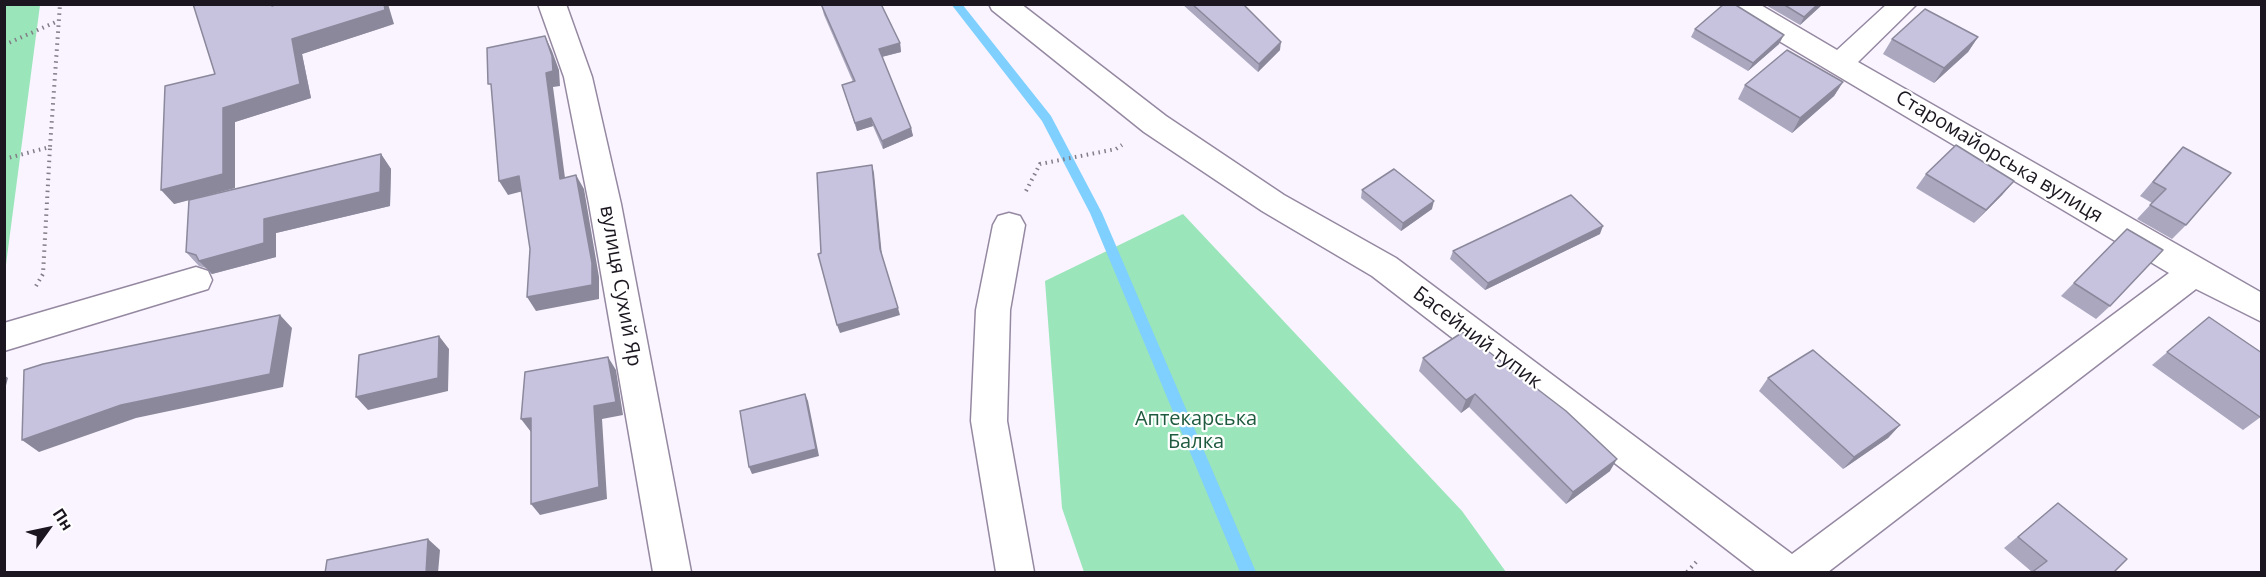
<!DOCTYPE html>
<html>
<head>
<meta charset="utf-8">
<style>
  body { margin:0 }
  #map { position:relative; width:2266px; height:577px; overflow:hidden; background:#f9f4ff; font-family:"Open Sans",sans-serif }
  canvas { display:block }
  .frame { position:absolute; inset:0; border:6px solid #1b161f; pointer-events:none }
  .north { position:absolute; left:18px; top:499px; width:60px; height:60px; -webkit-text-stroke:4px #fff; paint-order:stroke; rotate:57deg; font-size:16px; font-weight:700; line-height:24px; text-align:center; color:#1b161f }
  .north::after { content:''; display:block; margin:auto; width:21px; height:27px; background:#1b161f; clip-path:polygon(50% 0,100% 100%,50% 72%,0 100%) }
</style>
</head>
<body>
<div id="map">
<canvas width="2266" height="577"></canvas>
<div class="frame"></div>
<div class="north">Пн</div>
</div>
<script>
const ctx = document.querySelector('canvas').getContext('2d');
ctx.lineJoin = 'round';
function paint(path, color) { ctx.fillStyle = color; ctx.fill(path, 'evenodd'); }
function strokePath(path, color, width, dash) { ctx.strokeStyle = color; ctx.lineWidth = width; ctx.lineCap = dash ? 'butt' : 'round'; ctx.setLineDash(dash || []); ctx.stroke(path); }
function write(font, color, halo, rows, align = 'center') {
  ctx.font = font + ' "Open Sans",sans-serif'; ctx.lineWidth = 4.5; ctx.setLineDash([]); ctx.textBaseline = 'middle'; ctx.strokeStyle = halo; ctx.fillStyle = color; for (const [text, x, y, turn = 0] of rows) {
    ctx.save(); ctx.translate(x, y); ctx.rotate((+turn || 0) * Math.PI / 180); ctx.textAlign = isNaN(turn) ? turn : align; if (halo) ctx.strokeText(text, 0, 0); ctx.fillText(text, 0, 0); ctx.restore();
  }
}
paint(new Path2D(`
  M5,4L40,5L5,272L4,5Z
  M1183,214L1462,511L1506,572H1084L1062,508L1045,281Z`), '#9ae5ba');
paint(new Path2D(`
  M951,4H962L1051,116L1102,213L1256,572H1240L1090,213L1042,121Z`), '#7fd0fe');
const minor = new Path2D(`
  M538,4H566L592,77L621,204L691,572H653L589,204L564,77Z
  M989,4H1021L1166,116L1284,195L1396,258L1792,554L2169,273L1727,10L1724,4H1759L1837,50L1887,4H1917L1858,62L2262,293V322L2196,289L1828,572H1756L1372,276L1262,211L1144,132L992,10Z
  M1009,213L1020,216L1025,225L1010,310L1007,421L1034,572H996L971,421L976,310L993,225L998,216Z
  M196,267L208,271L212,280L208,289L4,351V323Z`);
strokePath(minor, '#9588a1', 3);
strokePath(new Path2D(`
  M4,45L58,21
  M4,159L50,147L60,4
  M1026,191L1040,164L1116,149L1122,145
  M36,286L43,274L50,147
  M1687,572L1698,560`), '#827d87', 4, [1.5, 4.5]);
paint(minor, '#fff');
paint(new Path2D(`
  M821,4L900,43L901,52L882,57L911,128L913,136L883,149L873,126L857,131L842,85L853,82L824,15Z
  M1182,4H1243L1280,50L1258,72Z
  M1764,4H1823L1800,25Z
  M394,24L302,54L311,98L235,122V188L201,197L381,154L391,169L390,206L276,233V257L212,274L206,268L199,266L186,252L189,200L174,204L215,74Z
  M1695,29L1779,44L1748,71L1691,37Z
  M1978,37L1968,52L1934,83L1883,54L1892,39Z
  M1843,82L1834,96L1792,133L1738,99L1745,85Z
  M2183,147L2186,225L2172,239L2137,219L2152,203L2140,196L2169,162Z
  M1926,174L2014,181L2002,195L1974,223L1916,188Z
  M1362,190L1432,209L1401,231L1361,198Z
  M2127,229L2110,306L2096,319L2061,296Z
  M1600,234L1485,290L1450,259L1453,251Z
  M2209,317L2262,416L2243,430L2152,365Z
  M1423,358L1610,471L1566,504L1469,407L1461,413L1419,371Z
  M1768,378L1900,425L1888,438L1843,469L1759,391Z
  M2058,503L2113,573L2032,572L2004,548Z`), '#aba7bf');
paint(new Path2D(`
  M384,4H388L394,24L302,54L311,98L235,122V188L174,204L161,190L223,108L292,39Z
  M1818,4H1823L1800,25L1804,17Z
  M1784,35L1779,44L1748,71L1753,63Z
  M545,36L552,51L559,70L560,86L553,87L567,193L560,179L546,73Z
  M1978,37L1968,52L1934,83L1944,68Z
  M1281,42L1280,50L1258,72L1259,64Z
  M900,43L901,52L881,57L879,49Z
  M1843,82L1834,96L1792,133L1800,118Z
  M871,118L873,126L857,131L855,123Z
  M911,128L913,136L883,149L882,141Z
  M381,154L391,169L390,206L276,233V257L212,274L199,261L264,219Z
  M872,165L874,173L882,256L880,249Z
  M576,175L584,189L599,277V299L536,311L527,297Z
  M519,176L527,190L508,195L499,181Z
  M2014,181L2002,195L1974,223L1986,210Z
  M1434,201L1432,209L1401,231L1403,223Z
  M1603,226L1600,234L1485,290L1488,283Z
  M898,308L900,315L840,333L837,325Z
  M280,315L292,328L283,387L136,418L39,452L22,440Z
  M439,336L449,349L448,391L368,410L356,397Z
  M608,357L616,370L623,415L602,419L607,499L540,515L531,504L594,406Z
  M4,375L8,378L4,393Z
  M805,394L808,401L819,456L752,474L749,467Z
  M1475,394L1469,407L1461,413L1466,400Z
  M531,418V432L521,419Z
  M1900,425L1888,438L1843,469L1854,457Z
  M1617,459L1610,471L1566,504L1573,492Z
  M428,539L440,550L438,573H426Z`), '#8b889b');
const building = new Path2D(`
  M193,4H272V6L277,4H384L385,10L292,39L300,84L223,108V174L161,190L165,86L215,74Z
  M821,4H881L900,43L879,49L911,128L882,141L871,118L855,123L842,85L855,81Z
  M1192,4H1243L1281,42L1259,64Z
  M1724,4H1734L1784,35L1753,63L1695,29Z
  M1783,4H1818L1804,17Z
  M1925,9L1978,37L1944,68L1892,39Z
  M545,36L552,56L553,71L546,73L560,179L576,175L592,263V285L527,297L530,249L519,176L499,181L491,84H488L487,48Z
  M1787,50L1843,82L1800,118L1745,85Z
  M1956,145L2014,181L1986,210L1926,174Z
  M2183,147L2231,173L2186,225L2150,205L2166,189L2153,182Z
  M381,154L380,192L264,219V243L199,261L196,255L186,252L189,200Z
  M872,165L880,249L898,308L837,325L818,254L821,253L817,173Z
  M1394,169L1434,201L1403,223L1362,190Z
  M1571,195L1603,226L1488,283L1453,251Z
  M2127,229L2163,250L2110,306L2074,283Z
  M280,315L270,374L121,405L22,440L24,370L43,364Z
  M2209,317L2262,353V416L2260,417L2167,352Z
  M1463,332L1566,411L1617,459L1573,492L1475,394L1466,400L1423,358Z
  M439,336L438,378L356,397L359,355Z
  M1813,350L1900,425L1854,457L1768,378Z
  M608,357L616,402L594,406L599,487L531,504V418L521,419L525,372Z
  M805,394L816,449L749,467L740,411Z
  M2058,503L2127,559L2113,573H2031L2047,561L2018,537Z
  M428,539L426,573H325L327,560Z`);
paint(building, '#c7c2de');
strokePath(building, '#8b889b', 1.5);
write('20px', '#1b161f', '#fff', [
  ["Старомайорська вулиця",1999,157,31],
  ["вулиця Сухий Яр",620,286,80],
  ["Басейний тупик",1477,338,37]
]);
write('20px', '#1f5b3e', '#fff', [
  ["Аптекарська",1196,419],
  ["Балка",1196,442]
]);
</script>
</body>
</html>
